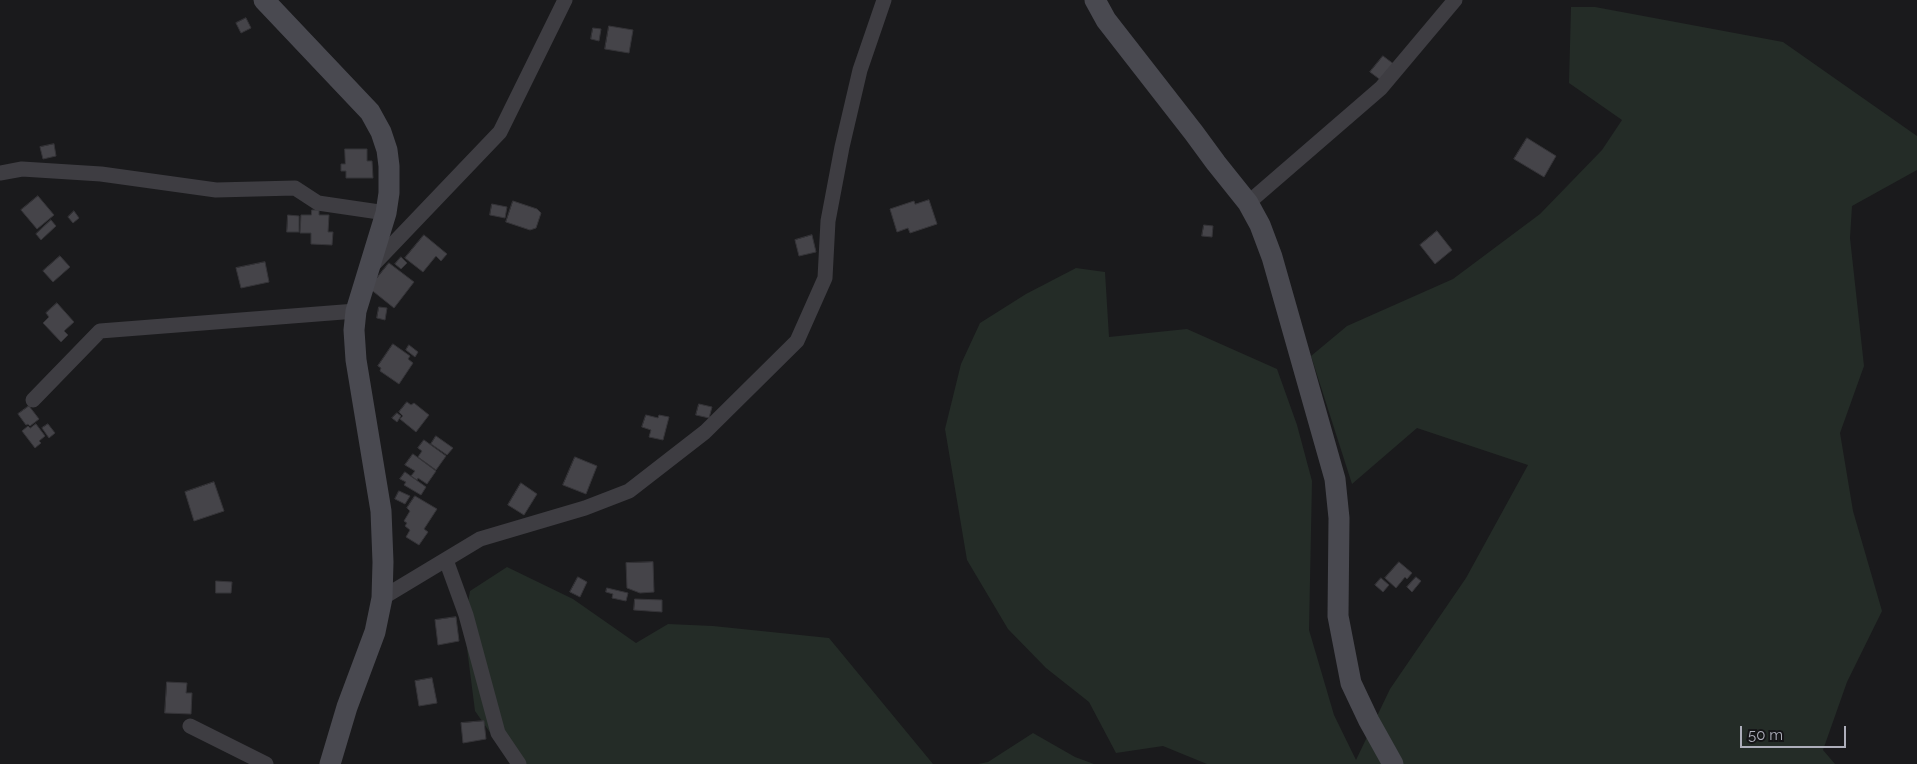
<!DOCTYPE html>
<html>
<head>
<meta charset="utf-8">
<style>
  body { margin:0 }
  #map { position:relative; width:1917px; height:764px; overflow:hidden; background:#1a1a1c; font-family:Raleway,sans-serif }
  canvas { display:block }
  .scale { position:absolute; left:1740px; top:726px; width:106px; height:22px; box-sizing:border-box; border:2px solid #adaeba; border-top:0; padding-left:6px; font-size:15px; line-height:18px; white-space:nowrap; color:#adaeba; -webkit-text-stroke:4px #151517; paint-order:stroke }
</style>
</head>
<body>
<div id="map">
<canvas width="1917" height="764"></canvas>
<div class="scale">50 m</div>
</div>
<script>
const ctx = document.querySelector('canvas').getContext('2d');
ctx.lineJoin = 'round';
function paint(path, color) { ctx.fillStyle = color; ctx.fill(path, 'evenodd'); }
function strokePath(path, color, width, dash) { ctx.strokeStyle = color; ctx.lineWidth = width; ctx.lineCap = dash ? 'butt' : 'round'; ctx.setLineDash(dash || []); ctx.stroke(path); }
paint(new Path2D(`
  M1571,7H1595L1783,42L1917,136V170L1852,206L1850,238L1864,366L1840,433L1853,511L1882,611L1847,682L1823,750L1835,764H1207L1163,746L1116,753L1089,702L1046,668L1008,629L967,560L945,429L961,364L980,323L1026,294L1076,268L1105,272L1109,337L1187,329L1277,369L1297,425L1312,481L1309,630L1334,715L1356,760L1390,689L1466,578L1528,465L1417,428L1352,484L1311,356L1347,326L1453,279L1540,214L1602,150L1622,120L1569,83Z
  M507,567L573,599L636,643L668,624L713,626L829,638L933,764H512L475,711L464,625L470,591Z
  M1033,733L1075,757L1094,764H978L988,762Z`), '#242c27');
const building = new Path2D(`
  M246,18L251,28L241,33L236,23Z
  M609,26L633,30L629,53L605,49Z
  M593,28L601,29L599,41L591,39Z
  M1383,56L1395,65L1382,81L1370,72Z
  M1527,138L1556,156L1544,177L1514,159Z
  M54,144L56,156L43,159L40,147Z
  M345,149H367V161H372L373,178H346V171H341V164H345Z
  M38,196L54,215L37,229L21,210Z
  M929,200L937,224L910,233L908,228L897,232L890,209L914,201L915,204Z
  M513,201L537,209L541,213L536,228L530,230L506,222Z
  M492,204L507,207L505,218L490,215Z
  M312,210H319V215H329L328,232H333L332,245L311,244V233H300L301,215H311Z
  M74,211L79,218L73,223L68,217Z
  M288,215L299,216V232H287Z
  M51,220L56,226L41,240L36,234Z
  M1204,225L1213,226L1212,237L1202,236Z
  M1437,231L1452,250L1435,264L1420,245Z
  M424,235L447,254L441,261L436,256L423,272L405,258Z
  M812,235L816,252L799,256L795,240Z
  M60,256L70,267L53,282L43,271Z
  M401,257L407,263L401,269L395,264Z
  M265,262L269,282L241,288L236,268Z
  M389,263L414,282L394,308L369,288Z
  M57,303L74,322L64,331L68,335L61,342L43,323L49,317L46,313Z
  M379,307L387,308L385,320L377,318Z
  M393,344L410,356L408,359L413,363L399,384L380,371L381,368L378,366Z
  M409,345L418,352L415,357L406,350Z
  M407,402L411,405L414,403L429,415L416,432L400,419L403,416L399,412Z
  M699,404L712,407L709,418L696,415Z
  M29,406L39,419L30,426L28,424L26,425L18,414Z
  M397,413L401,416L397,422L392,418Z
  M646,415L658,418L659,415L669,417L663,440L649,437L651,430L642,427Z
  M36,424L45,436L39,441L41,443L35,448L22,431L28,426L30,428Z
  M48,424L55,433L49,438L42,428Z
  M436,436L453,448L447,455L431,444Z
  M424,440L446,456L436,470L418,457L422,451L418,448Z
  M413,454L436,471L427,484L418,478L417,480L411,476L415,471L405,465Z
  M575,457L597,466L586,494L563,485Z
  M405,472L426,487L421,495L404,485L406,482L400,479Z
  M214,482L224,511L194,521L185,492Z
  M521,483L537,494L524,515L508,505Z
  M399,491L410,496L405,504L395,499Z
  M415,496L437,509L424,529L428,532L419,545L406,537L410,530L405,526L407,523L404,521L410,511L407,508Z
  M653,562L654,592L640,593L627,588L626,563Z
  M1399,562L1412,573L1407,579L1405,577L1396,588L1385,578Z
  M578,577L587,582L580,597L570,592Z
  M1416,577L1421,581L1412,592L1407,587Z
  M1381,578L1389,585L1383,592L1375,585Z
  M216,581L232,582L231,593H216Z
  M607,588L628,593L626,601L612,598L613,594L606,592Z
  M635,599L662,600V612L634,610Z
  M456,617L459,641L438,645L435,620Z
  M432,678L437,703L419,706L415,681Z
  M167,682L187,683L186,693H192L191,714L165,713Z
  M484,721L486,739L463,743L461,723Z`);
paint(building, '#454449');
strokePath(building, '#353438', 1);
strokePath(new Path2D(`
  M0,173L22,169L101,174L216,190L295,188L318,203L386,213
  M1248,203L1381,88L1455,0
  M371,267L500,132L565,0
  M33,400L100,331L356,311
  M446,560L466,615L498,733L519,764
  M382,598L480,539L585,508L629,491L705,432L797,341L825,278L828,221L842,147L860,70L884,0
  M190,726L266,764`), '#3e3d42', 15);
strokePath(new Path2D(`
  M264,0L370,112L381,132L387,150L389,166V193L386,213L356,311L354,330L356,360L381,511L383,562L382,598L375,632L347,707L330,764
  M1095,0L1106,20L1194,133L1216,163L1248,203L1260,225L1272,257L1335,479L1339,518L1338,616L1351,683L1369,721L1393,764`), '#494950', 21);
</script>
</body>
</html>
